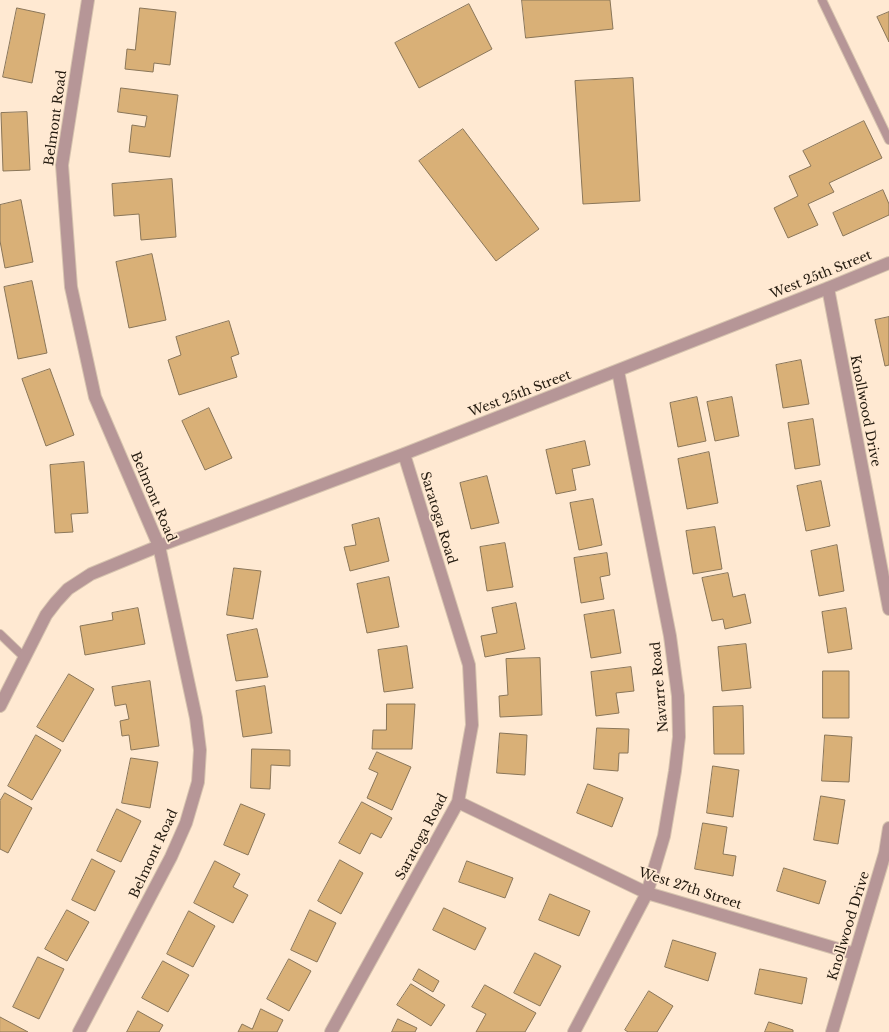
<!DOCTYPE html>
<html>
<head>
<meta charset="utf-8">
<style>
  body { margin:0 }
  canvas { display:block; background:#ffe9d2 }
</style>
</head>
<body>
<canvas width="889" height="1032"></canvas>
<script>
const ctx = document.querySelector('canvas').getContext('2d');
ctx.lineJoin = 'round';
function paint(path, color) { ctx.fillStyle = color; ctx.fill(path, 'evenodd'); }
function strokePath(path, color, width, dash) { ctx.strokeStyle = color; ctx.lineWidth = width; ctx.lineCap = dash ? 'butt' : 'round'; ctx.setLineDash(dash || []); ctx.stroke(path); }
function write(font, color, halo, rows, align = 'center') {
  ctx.font = font + ' "Libre Baskerville",serif'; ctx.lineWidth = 3.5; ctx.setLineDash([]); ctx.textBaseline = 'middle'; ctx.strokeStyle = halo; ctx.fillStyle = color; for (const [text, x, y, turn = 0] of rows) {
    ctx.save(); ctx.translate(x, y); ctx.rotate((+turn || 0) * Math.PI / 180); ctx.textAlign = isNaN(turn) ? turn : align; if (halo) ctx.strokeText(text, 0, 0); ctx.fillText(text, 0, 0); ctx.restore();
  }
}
const building = new Path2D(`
  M522,0H610L613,29L526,38Z
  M469,4L492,49L419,88L395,43Z
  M17,8L45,14L32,83L3,77Z
  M140,8L176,12L170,65L154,63L153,72L125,69L127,49L135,50Z
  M889,12V42L877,17Z
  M633,78L640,201L583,204L575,81Z
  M121,88L178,95L170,157L129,152L132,125L145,127L147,116L118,112Z
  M27,112L30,170L3,171L1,113Z
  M864,121L882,158L829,183L834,192L808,204L818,225L788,238L774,208L798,196L789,176L811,166L803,151Z
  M463,129L539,229L496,261L419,161Z
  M172,179L176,237L141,240L139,214L114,216L112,184Z
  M883,190L889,204V215L843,236L833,213Z
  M21,200L33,262L5,268L0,241V205Z
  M152,254L166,320L129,328L116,262Z
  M32,281L47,353L18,359L4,287Z
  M889,317V365L885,366L875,320Z
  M229,321L239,354L231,357L237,377L179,395L168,360L181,355L176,337Z
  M801,360L809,404L783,408L776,365Z
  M50,369L74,435L46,446L22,379Z
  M697,397L706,441L678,447L670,403Z
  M732,397L739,436L715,441L707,402Z
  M209,408L232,458L205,470L182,421Z
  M813,419L820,465L795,469L788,423Z
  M585,441L590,465L572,469L576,490L556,494L546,450Z
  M709,452L718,503L687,509L678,459Z
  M84,462L88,513L71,514L73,532L55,533L50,465Z
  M487,476L499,523L471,529L460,483Z
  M821,481L830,526L806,531L797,486Z
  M593,499L602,545L579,550L570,503Z
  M379,518L389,561L350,571L344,547L356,545L352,525Z
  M715,527L722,569L693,574L686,531Z
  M505,543L513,587L487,591L480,547Z
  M837,545L844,591L819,596L811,551Z
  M607,553L610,575L600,577L604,599L581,603L574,558Z
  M234,568L261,571L253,619L227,615Z
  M728,573L733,597L745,594L751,623L725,629L723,619L712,621L702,578Z
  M389,577L399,627L367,633L357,584Z
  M516,603L525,649L485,657L481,636L497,633L492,608Z
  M138,608L145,644L85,655L80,626L113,620L112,613Z
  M846,608L852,649L828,653L822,612Z
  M614,610L621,653L591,658L584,615Z
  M257,629L268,677L236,681L227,635Z
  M746,644L751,688L722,691L718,647Z
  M407,646L413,688L384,692L378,650Z
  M540,658L542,715L500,717L499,696L508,695L506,659Z
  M631,667L634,691L616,693L619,713L596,716L591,672Z
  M823,671H849V718H823Z
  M69,674L94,689L63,742L37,727Z
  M150,681L159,746L131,750L129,735L122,736L120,721L129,719L126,704L115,706L112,687Z
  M265,686L272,733L243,737L236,691Z
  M387,704H415L412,749H372L373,730H386Z
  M743,706L744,754H714L713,707Z
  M597,728L629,729L628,753H619L618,771L594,769Z
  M500,733L527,735L525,775L497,773Z
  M36,735L61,750L32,800L8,786Z
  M825,735L852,737L849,782L822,781Z
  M252,749L290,750V766L271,765L270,789L251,788Z
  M377,752L411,767L392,810L367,798L378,773L369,769Z
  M131,758L158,762L150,808L122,803Z
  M713,766L739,770L733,817L707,813Z
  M588,784L623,798L612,827L577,813Z
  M5,793L32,808L8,853L0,849V801Z
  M821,796L845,800L838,844L814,840Z
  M362,802L392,818L381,838L371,833L360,854L339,843Z
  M241,804L265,814L248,855L224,845Z
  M117,809L141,821L121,862L97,851Z
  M703,823L727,827L723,854L736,856L733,876L695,869Z
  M92,859L115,871L95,911L72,900Z
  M340,860L363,873L341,914L318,901Z
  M215,861L240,874L233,887L248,895L233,923L194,903Z
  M467,861L513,878L505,898L459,882Z
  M784,868L826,881L819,904L777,891Z
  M550,894L590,911L579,936L539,920Z
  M444,908L486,928L475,950L433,930Z
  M67,910L89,922L67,961L45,949Z
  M310,910L336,923L317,962L291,950Z
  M189,911L215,926L193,967L167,954Z
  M673,940L716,953L708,981L665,967Z
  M535,953L561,966L540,1006L514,993Z
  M38,957L64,969L39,1019L13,1007Z
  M289,959L311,971L289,1011L267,999Z
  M163,961L189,975L168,1012L142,998Z
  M419,969L439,981L433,992L413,980Z
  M760,969L807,978L802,1004L755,994Z
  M411,984L445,1005L431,1026L397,1005Z
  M485,985L536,1013L525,1032H476L486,1014L472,1007Z
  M649,991L673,1006L657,1032H628L625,1030Z
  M261,1009L283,1020L277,1032H238L242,1024L252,1029Z
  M138,1011L163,1025L159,1032H127Z
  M0,1017L28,1032H0Z
  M398,1019L417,1028L415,1032H392Z
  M769,1022L793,1030V1032H765Z`);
paint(building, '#d9b077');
strokePath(building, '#8a7659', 1);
const lane = new Path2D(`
  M822,0L889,140
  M0,634L25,658`);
const street = new Path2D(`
  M828,288L889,609
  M0,706L46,615L56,602L68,589L91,574L159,546L404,454L828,288L889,263
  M458,802L647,893L855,954
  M79,1032L171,857L186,823L198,782L200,750L196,718L159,546L95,397L71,287L62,165L88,0
  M331,1032L458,802L472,725L469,665L404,454
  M574,1032L647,893L664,836L675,771L679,737L678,696L670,636L618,371
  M832,1032L885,853L889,828`);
strokePath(lane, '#d7c4af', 10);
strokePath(street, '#d7c4af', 14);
strokePath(lane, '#b69697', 8);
strokePath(street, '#b69697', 12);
write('13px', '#231a0f', '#ffe9d2', [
  ["Belmont Road",56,118,-82],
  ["West 25th Street",821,275,-22],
  ["West 25th Street",520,394,-21],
  ["Knollwood Drive",865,411,79],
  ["Belmont Road",153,497,67],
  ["Saratoga Road",438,518,73],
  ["Navarre Road",660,687,-95],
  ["Saratoga Road",422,837,-62],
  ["Belmont Road",154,854,-65],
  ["West 27th Street",690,889,18],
  ["Knollwood Drive",849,926,-73]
]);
</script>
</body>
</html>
